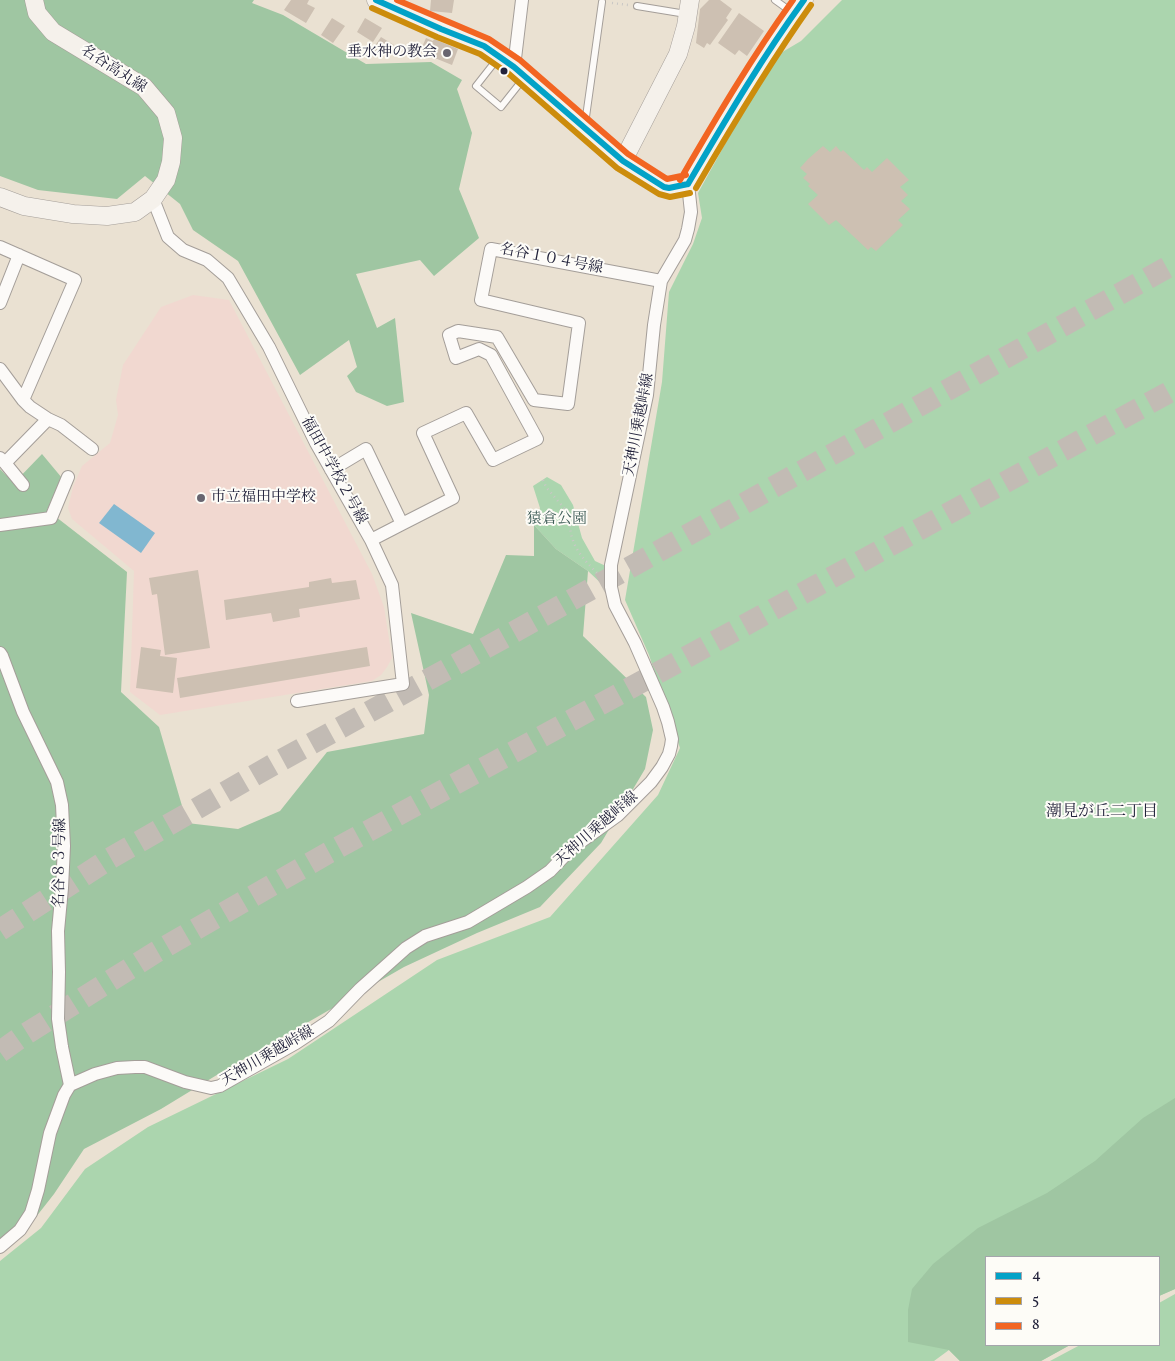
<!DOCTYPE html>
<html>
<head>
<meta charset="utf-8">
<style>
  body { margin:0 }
  #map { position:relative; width:1175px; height:1361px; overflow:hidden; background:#eae1d2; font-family:Vollkorn,serif }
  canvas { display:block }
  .legend { position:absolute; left:985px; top:1256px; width:175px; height:90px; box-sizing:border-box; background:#fdfcf7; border:1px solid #a5a5ac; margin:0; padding:6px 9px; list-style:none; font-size:15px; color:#22223b }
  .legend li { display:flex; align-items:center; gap:10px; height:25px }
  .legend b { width:25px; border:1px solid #a5a5ac }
</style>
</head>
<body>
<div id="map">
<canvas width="1175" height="1361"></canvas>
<ul class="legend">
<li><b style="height:6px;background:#02a2c7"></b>4</li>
<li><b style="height:6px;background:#cc8c0c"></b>5</li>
<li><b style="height:6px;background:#f26522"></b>8</li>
</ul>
</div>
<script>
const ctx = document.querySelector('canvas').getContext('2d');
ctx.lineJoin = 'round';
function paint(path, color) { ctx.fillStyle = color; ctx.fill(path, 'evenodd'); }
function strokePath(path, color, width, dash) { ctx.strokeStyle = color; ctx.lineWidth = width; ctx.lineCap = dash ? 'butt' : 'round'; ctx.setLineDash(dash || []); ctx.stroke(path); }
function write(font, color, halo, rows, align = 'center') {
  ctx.font = font + ' Vollkorn,"Noto Serif JP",serif'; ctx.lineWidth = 4; ctx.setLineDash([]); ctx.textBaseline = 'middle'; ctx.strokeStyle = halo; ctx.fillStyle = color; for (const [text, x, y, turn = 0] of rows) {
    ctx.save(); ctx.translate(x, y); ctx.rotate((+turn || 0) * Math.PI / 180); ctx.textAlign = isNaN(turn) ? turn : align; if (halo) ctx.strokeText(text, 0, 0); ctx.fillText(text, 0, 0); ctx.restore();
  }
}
paint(new Path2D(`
  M193,295L229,300L372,574L384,607L392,658L387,667L381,675L372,681L160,715L130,692L134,571L72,519L68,508L73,487L82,466L110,443L118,415L116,400L123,365L161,307Z`), '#f1d8d0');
paint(new Path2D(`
  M842,0H1175V1289L1159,1296V1257H986V1345H1070L1041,1361H960L949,1350L934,1361H0V1261L41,1228L85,1169L148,1127L288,1059L437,960L550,917L658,795L680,748L649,655L625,600L662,382L669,292L693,244L702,218L698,193L734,128L779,54L801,41Z
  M547,477L561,485L573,505L582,538L595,561L608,567L607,589L588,571L556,549L534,525L540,508L533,486Z
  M1175,1294V1361H1050L1080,1345H1159V1303Z`), '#abd5ae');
paint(new Path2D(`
  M0,0H254L252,3L283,15L366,64L431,62L462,80L457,89L472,133L459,189L479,238L434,276L420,260L356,274L377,328L395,318L404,402L387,406L356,392L347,376L357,367L349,340L300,375L238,261L193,230L180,204L145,176L117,199L38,190L0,176Z
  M42,454L62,478L47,510L127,572L121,692L159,727L187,823L238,829L280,811L327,752L424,734L429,695L411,613L473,634L506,555L534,556V525L556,549L588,571L583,636L646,697L653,730L645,769L601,843L540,907L477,933L404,967L225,1070L161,1109L84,1149L54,1194L25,1231L0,1240V469L14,483Z
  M1175,1098V1289L1159,1296V1257H986V1345H1070L1041,1361H960L949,1350L908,1342V1310L912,1289L933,1264L978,1228L1047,1193L1095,1161L1143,1118Z`), '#9fc6a2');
paint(new Path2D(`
  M114,504L155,533L141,553L99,523Z`), '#81b7d0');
paint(new Path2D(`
  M291,0H309L307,4L315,8L306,23L284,10Z
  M431,0H454L452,13L430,11Z
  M709,0H720L732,9L726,18L728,20L710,45L707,43L704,48L696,43L700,9Z
  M739,13L764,31L747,56L739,50L735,55L718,43Z
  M332,18L345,26L333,43L321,35Z
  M365,18L382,28L373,42L357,32Z
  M381,37L394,45L387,57L384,55L382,57L372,50Z
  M426,38L433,41L434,39L458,49L452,65L420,52Z
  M823,146L830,152L836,146L841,152L843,150L864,170L867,167L872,172L887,158L909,180L900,187L908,195L901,201L910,209L898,220L903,225L876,251L871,247L868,250L836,220L829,225L808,204L818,195L808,186L810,184L803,178L807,174L800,168L808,159Z
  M198,570L210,648L165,655L157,594L152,595L149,578Z
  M331,578L332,583L356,580L360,599L299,609L300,617L273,622L271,613L226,620L224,600L309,587V582Z
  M141,647L161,650L160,656L177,658L173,693L136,688Z
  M367,647L370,666L180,698L177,678Z`), '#cdc0b2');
strokePath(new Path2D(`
  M0,930L109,859L276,763L462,661L1175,263
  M0,1052L21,1037L156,952L328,853L519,749L1175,389`), '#c2bbb4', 22, [22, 11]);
const lane = new Path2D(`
  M775,0L793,13
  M637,6L686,14
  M498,58L476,86L501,107L524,78
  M585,124L602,2`);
const street = new Path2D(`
  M514,67L522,0
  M153,199L168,237L183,250L207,260L228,278L269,347L316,443L371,540L392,585L403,684L297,701
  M0,247L75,280L23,400
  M0,303L19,255
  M0,369L23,400L30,407L48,419L61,425L92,449
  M0,458L5,463L48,419
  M5,463L23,485
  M331,470L366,449L402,524L371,540
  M402,524L453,498L423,433L466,413L493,460L537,439L491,355L479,349L456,358L449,335L458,331L497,337L534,400L568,404L579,323L481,300L491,249L661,281
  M0,525L51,518L68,477
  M0,653L2,656L23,712L57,782L62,805L64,846L62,888L58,931L59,972L58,1019L62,1047L70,1085
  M0,1247L20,1230L31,1213L38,1190L50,1133L64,1095L70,1085L95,1074L117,1068L135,1067H145L185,1082L211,1088L220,1086L296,1043L329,1021L360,989L406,948L425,936L468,922L527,887L550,871L572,848L618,815L651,782L662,767L669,754L671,746L672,739L668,722L663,707L635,643L615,605L611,587V565L647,395L654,325L661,281L685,240L688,229L691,212L688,184`);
const secondary = new Path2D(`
  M376,0L441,29L484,46L514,67L623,161L664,187L669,188L688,184L738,98L783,29L804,0
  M623,161L678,54L686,26L690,0
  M0,197L24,206L73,214L107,216L135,212L153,199L166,180L171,162L173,138L166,113L144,87L53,32L37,13L34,0`);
strokePath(lane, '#a49e99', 8);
strokePath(street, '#a49e99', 14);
strokePath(secondary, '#a49e99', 19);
strokePath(new Path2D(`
  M612,3L628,5
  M543,480L546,487L570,515C568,543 580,556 599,575`), '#c9c7c5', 2.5, [1, 4]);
strokePath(lane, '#fcfaf8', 6);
strokePath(street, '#fcfaf8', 12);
strokePath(secondary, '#f5f1eb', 18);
strokePath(new Path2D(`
  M376,0L441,29L484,46L514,67L623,161L664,187L669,188L688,184
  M688,184C725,121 761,59 804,0`), '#02a2c7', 6);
strokePath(new Path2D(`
  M372,8L437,37L480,54L509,74L617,168L659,194L670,197L690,193
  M696,188C732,126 769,64 811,5`), '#cc8c0c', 6);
strokePath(new Path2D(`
  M397,0L489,39L520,60L628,154L667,179L686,175
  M680,180C716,118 752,57 793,0`), '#f26522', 6);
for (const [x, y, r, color] of [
  [447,53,5,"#686570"],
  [504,71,4.5,"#22223b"],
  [201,498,5,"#686570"]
]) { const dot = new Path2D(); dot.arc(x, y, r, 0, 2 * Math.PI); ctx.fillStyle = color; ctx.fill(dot); strokePath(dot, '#fdfcf7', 2); }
write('15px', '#22223b', '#fdfcf7', [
  ["垂水神の教会",437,53],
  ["市立福田中学校",211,498,"left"]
], 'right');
write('15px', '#22223b', '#fdfcf7', [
  ["名谷高丸線",113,70,33],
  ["名谷１０４号線",551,260,11],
  ["天神川乗越峠線",640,425,-79],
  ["福田中学校２号線",333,471,61],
  ["天神川乗越峠線",597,830,-41],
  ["名谷８３号線",61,863,-89],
  ["天神川乗越峠線",268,1057,-30]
]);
write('15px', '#405e59', '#fdfcf7', [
  ["猿倉公園",557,520]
]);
write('16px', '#22223b', '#fdfcf7', [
  ["潮見が丘二丁目",1102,813]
]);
</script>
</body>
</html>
